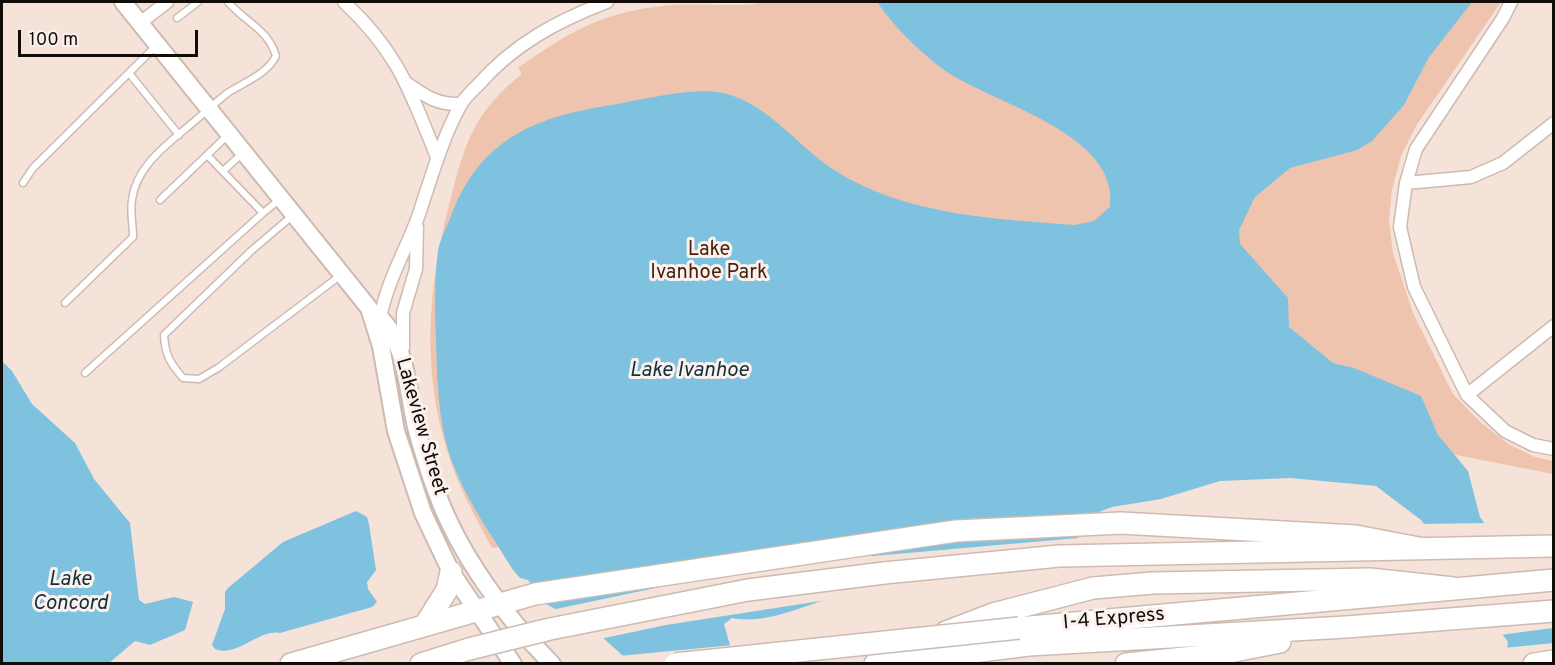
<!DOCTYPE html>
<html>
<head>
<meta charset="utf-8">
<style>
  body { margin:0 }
  #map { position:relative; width:1555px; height:665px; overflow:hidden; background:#f5e2d9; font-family:Overpass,sans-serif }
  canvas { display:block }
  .frame { position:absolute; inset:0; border:3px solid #130d0a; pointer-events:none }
  .scale { position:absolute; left:18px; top:30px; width:180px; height:27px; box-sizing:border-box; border:3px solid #130d0a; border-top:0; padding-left:8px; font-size:18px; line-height:21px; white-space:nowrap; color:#130d0a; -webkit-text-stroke:4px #fcf1ec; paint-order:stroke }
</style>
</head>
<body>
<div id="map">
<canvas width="1555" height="665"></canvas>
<div class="frame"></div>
<div class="scale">100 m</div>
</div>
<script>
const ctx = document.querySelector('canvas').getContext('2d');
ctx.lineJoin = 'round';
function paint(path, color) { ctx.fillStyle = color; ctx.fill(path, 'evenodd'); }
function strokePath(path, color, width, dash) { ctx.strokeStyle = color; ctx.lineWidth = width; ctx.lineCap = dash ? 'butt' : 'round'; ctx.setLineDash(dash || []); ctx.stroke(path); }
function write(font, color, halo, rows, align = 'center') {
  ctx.font = font + ' Overpass,sans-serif'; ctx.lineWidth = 6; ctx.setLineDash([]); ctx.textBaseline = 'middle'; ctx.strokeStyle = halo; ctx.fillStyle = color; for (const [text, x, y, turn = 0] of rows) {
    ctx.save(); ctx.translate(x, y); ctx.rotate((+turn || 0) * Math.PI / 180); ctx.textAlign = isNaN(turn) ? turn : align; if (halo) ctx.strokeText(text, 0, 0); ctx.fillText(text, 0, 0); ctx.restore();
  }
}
paint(new Path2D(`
  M768,2H1501L1416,126L1401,156L1392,190L1389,221L1393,253L1413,313L1453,394L1479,421L1510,445L1535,457L1553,461V474L1400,444L492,548C476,518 458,487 448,453C421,369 428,285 450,201C465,143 473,113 522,74L518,68C569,31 607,10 672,5C704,3 738,8 768,2Z`), '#eec4af');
paint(new Path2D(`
  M877,2H1472L1429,57L1404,105L1372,141L1357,150L1290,168L1255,197L1239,230L1240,244L1288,298L1289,327L1333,363L1354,368L1421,396L1438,435L1468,471L1480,517L1553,619V663L1507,651L1508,642L1421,520L1376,486L1290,478L1220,481L1161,499L1112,507L1096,513L1078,538L873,556L833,584L824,600C795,610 762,624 732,618L724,624L735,663H631L592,628L544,603L528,580L520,578L513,570C491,534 464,497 450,456C438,419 437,377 436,338C435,310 434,280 438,251C440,239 447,227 451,216C479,142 531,118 605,106C637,101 694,86 723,93C768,103 797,146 834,170C904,215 994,219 1075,225L1094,221L1110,207C1120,133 991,103 944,70C919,51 894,27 877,2Z
  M2,361L12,371L32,404L75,443L94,479L130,523L139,600L145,604L174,597L193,602L185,630L150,645L135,641L109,663H2Z
  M356,511L367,517L369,524L376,570L367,582L368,589L377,602L372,607L280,633C259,629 237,658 215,649L212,645L225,609V592L228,588L283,542Z`), '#7ec2e0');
paint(new Path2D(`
  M1487,523L1554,614L1553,628L1500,635L1420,524Z
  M871,555L874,559L835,586L827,600L666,625L600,639L590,630L551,610L665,586Z
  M1553,643V664H1487L1504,648Z
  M733,645L738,664H626L619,656Z`), '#f5e2d9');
const lane = new Path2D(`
  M177,18L198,2
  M129,73L179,135
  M223,171L244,152
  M23,183L33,168L157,45
  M160,200L229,134
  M263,213L279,200
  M292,216L251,251L164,335C165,355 170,363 183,378L199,379L218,368L341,275
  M65,303L133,237C133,225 130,211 132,200C136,164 172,141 197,119C208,110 218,100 229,92C245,82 267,74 276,56C268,29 245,22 228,2
  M85,373L263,213L207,155`);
const street = new Path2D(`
  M344,2C398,52 410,91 437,157
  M1511,2L1503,18L1416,149L1406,183L1400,227L1414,287L1467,395L1505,431L1533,445L1554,449
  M140,23L167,2
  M408,84C426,97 439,105 461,104
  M1406,183L1471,177L1503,163L1554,123
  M379,325C384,287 405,252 418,217C431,179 441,141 460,106C464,98 472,91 478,85C514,44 557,21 607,2
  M403,348V313L416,269L417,227
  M1467,395L1554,326`);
const secondary = new Path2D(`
  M123,2L369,308L381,346L396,431L423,513L451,572L513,664
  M375,313C408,340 407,393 417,431C423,452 429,473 437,493C459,554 506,618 552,664`);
const highway = new Path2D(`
  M884,573L1059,556L1554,546
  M425,625L447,590L451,572
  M1019,628L1554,580
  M946,632L993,614L1093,588L1153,583L1370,579L1453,588
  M291,664L535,594L956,531L1121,523L1356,536L1424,549
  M421,664L469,649
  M875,664L1029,645L1346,627L1554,611
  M1126,664L1214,655L1280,642
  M1534,664L1554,661`);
strokePath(lane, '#cdbbb2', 9);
strokePath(street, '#cdbbb2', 15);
strokePath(secondary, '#cdbbb2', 20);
strokePath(highway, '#cdbbb2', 24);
strokePath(lane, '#fff', 6);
strokePath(street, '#fff', 12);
strokePath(secondary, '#fff', 16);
strokePath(highway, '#fff', 21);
const highwayBridge = new Path2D(`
  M469,649L550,629L748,590L884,573
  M675,664L1019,628`);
strokePath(highwayBridge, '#cdbbb2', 24, []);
strokePath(highwayBridge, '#fff', 21);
write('20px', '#47210c', '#fcf1ec', [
  ["Lake",709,251],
  ["Ivanhoe Park",709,274]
]);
write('20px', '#130d0a', '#fcf1ec', [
  ["Lakeview Street",420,427,74],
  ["I-4 Express",1114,620,-5]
]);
write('italic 21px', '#10313e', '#fcf1ec', [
  ["Lake Ivanhoe",689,372],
  ["Lake",70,581],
  ["Concord",70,605]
]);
</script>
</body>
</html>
